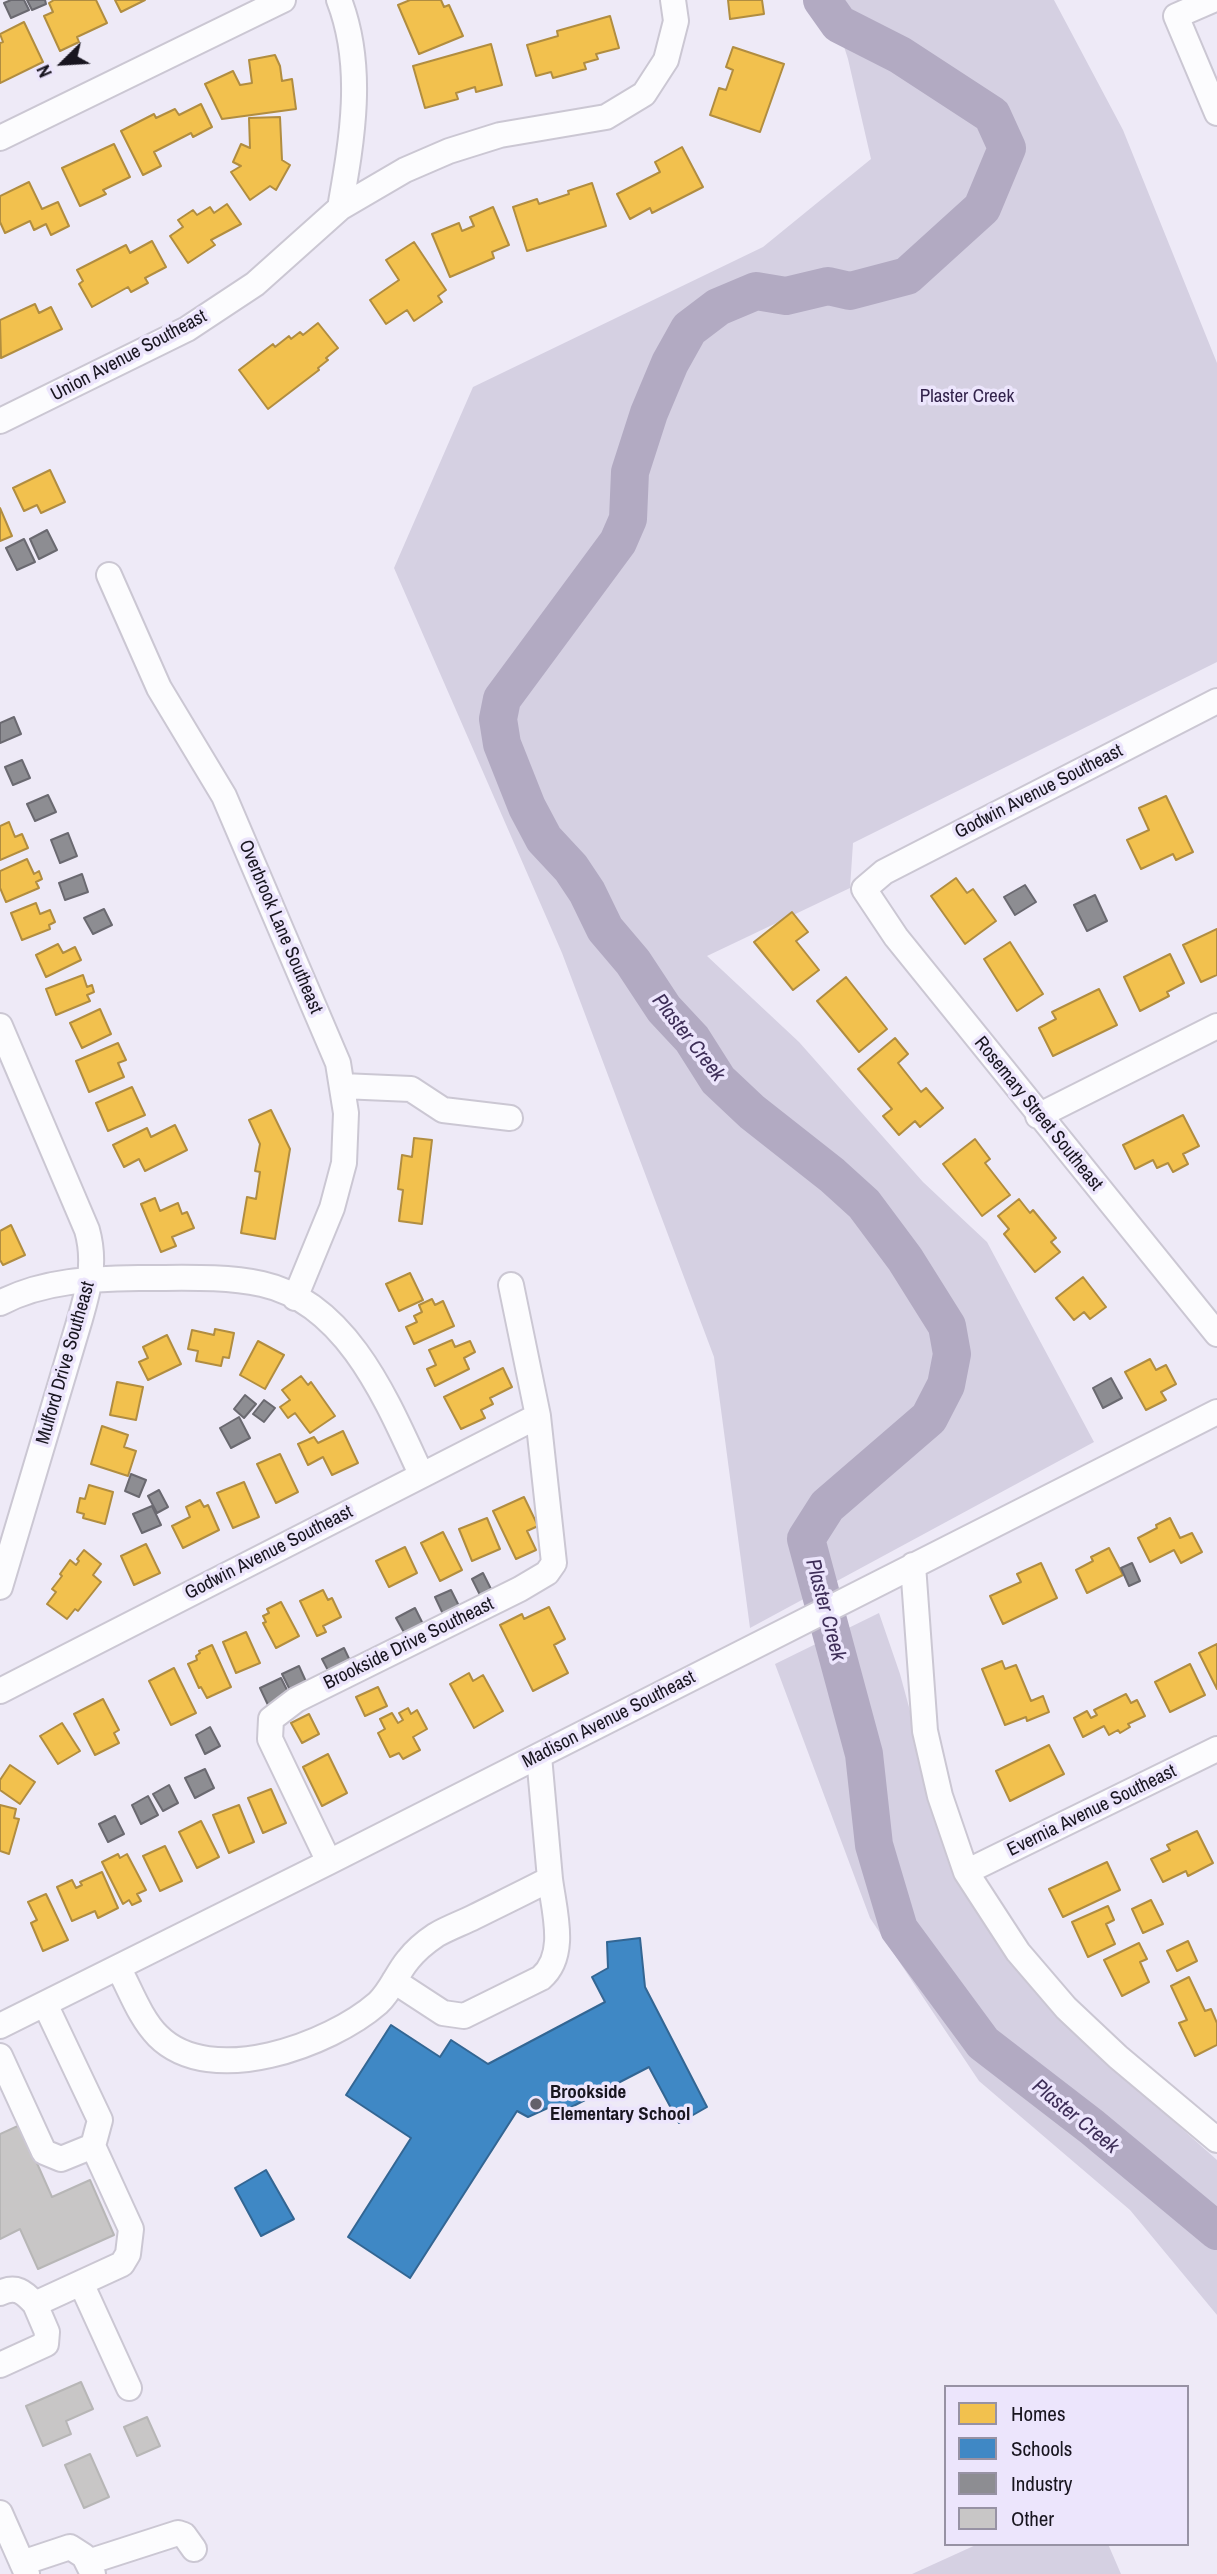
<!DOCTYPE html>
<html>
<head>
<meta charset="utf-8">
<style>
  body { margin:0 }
  #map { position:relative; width:1217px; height:2574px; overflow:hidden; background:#eeeaf7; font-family:"Archivo Narrow",sans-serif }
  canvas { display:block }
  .legend { position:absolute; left:944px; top:2385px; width:245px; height:161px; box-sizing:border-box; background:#ece5fc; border:2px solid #9792a4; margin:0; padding:9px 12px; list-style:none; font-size:21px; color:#18151f }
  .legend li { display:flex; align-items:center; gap:14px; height:35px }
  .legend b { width:35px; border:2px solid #9792a4 }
  .north { position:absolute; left:28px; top:28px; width:70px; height:70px; -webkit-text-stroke:5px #ece5fc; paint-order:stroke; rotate:246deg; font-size:19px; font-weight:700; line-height:28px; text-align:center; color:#18151f }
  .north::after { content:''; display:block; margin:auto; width:24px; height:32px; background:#18151f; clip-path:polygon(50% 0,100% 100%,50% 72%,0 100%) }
</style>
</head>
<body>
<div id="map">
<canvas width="1217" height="2574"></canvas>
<ul class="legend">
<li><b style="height:19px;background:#f2c14e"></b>Homes</li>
<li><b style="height:19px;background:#3f88c5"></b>Schools</li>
<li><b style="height:19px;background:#8d8d92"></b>Industry</li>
<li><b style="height:19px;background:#c8c6c6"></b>Other</li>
</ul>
<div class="north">N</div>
</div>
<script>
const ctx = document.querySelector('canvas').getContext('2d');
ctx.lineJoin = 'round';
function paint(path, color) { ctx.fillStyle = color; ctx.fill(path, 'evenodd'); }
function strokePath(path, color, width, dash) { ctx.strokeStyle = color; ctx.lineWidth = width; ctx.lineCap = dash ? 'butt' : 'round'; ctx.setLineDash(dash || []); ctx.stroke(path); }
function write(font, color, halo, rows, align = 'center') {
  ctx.font = font + ' "Archivo Narrow",sans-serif'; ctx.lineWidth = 7; ctx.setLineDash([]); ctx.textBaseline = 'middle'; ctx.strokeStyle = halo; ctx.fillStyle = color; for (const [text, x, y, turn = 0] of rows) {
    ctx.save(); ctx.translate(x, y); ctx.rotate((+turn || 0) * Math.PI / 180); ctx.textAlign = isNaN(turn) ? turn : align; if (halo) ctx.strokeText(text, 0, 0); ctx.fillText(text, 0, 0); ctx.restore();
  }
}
paint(new Path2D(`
  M829,0H1054L1123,130L1217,363V662L853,843L850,888L707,956L799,1042L923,1182L987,1242L1094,1442L750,1628L714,1357L562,953L394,568L473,387L763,247L871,159L848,59Z
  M879,1613L900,1674L941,1825L1088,2045L1217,2160V2315L1130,2210L979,2081L870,1918L775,1664Z
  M978,2544H1108L1121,2574H912Z`), '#d5d0e2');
const homes = new Path2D(`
  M54,0H96L107,23L77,37L79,42L60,51L44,16L53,12L49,3Z
  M115,0H145L121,12Z
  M410,0H441L444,7L449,5L463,36L419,54L398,5Z
  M728,0H762L764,14L730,19Z
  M610,16L619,48L596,54L598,59L584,63L586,69L553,78L551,72L536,76L527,45L558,36L557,31Z
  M24,22L43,62L0,83V43L3,42L0,34Z
  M491,44L502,85L476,92L475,87L456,93L458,99L425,108L413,66Z
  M733,47L784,64L760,132L710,115L719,88L726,90L733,70L726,67Z
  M275,55L280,66L282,81L292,79L296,109L222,119L205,84L233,71L240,85L252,83L249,60Z
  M201,104L212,127L193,137L191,133L154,152L161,166L143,175L121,131L154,114L156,118L175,109L179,115Z
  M280,117L282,160L290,165L276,190L270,186L250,200L231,172L241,166L233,162L241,144L250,148L249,118Z
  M114,144L130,177L103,190L106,194L80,206L62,168Z
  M682,147L703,187L652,213L650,208L630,219L617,194L660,172L655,162Z
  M29,182L42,209L58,202L69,226L51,235L46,224L34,230L30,221L5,233L0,222V196Z
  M592,183L606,226L527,251L513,207L537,199L539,204L569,194L568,191Z
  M227,204L241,224L211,240L215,245L188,263L170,236L183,227L178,220L193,210L197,215L210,207L214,213Z
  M493,207L509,245L492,252L494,258L450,277L432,234L459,223L462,231L474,226L470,217Z
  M152,241L166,267L145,278L148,283L131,292L128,287L92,307L79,284L83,281L77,270L126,245L130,253Z
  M414,242L446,290L438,296L442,302L414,321L407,310L386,324L370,300L399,280L386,260Z
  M35,304L39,313L51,307L62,329L1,358L0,320Z
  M318,323L338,348L326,358L328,360L318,368L319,370L268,409L239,370L273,344L275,347L289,336L291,339L300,332L303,335Z
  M50,470L65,502L41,513L37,505L24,511L13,488Z
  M0,508L12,536L0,541Z
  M1166,796L1193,852L1176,860L1173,854L1141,869L1127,840L1149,830L1139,808Z
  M9,822L15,837L22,834L28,848L0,860V826Z
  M27,859L34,874L39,871L42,879L36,882L39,888L6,902L0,888V871Z
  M956,878L967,893L973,889L996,921L965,944L931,896Z
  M36,903L40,914L50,910L55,922L49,925L50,929L22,940L11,913Z
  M792,912L808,932L796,941L819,970L793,990L754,942Z
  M1217,929V975L1201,982L1183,945Z
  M1010,942L1043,994L1017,1011L984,959Z
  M58,944L63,953L75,947L81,960L46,977L36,955Z
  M1170,954L1184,983L1167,992L1169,996L1140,1011L1124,977Z
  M83,975L87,987L92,985L94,992L87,995L90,1001L56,1015L46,989Z
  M846,977L887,1029L859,1052L817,1001Z
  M1099,989L1117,1025L1053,1056L1039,1028L1056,1019L1052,1012Z
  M100,1009L111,1034L82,1048L70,1023Z
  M895,1038L908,1054L898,1063L921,1092L926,1088L943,1108L920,1127L915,1121L899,1135L883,1116L892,1109L858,1069Z
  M118,1043L126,1060L118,1063L124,1077L89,1092L76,1061Z
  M132,1087L145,1115L108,1131L96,1103Z
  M271,1110L290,1149L275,1239L241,1233L247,1197L256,1199L260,1172L255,1171L260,1144L249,1120Z
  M1183,1115L1199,1146L1183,1154L1188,1164L1173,1172L1168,1163L1157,1168L1153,1160L1135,1169L1123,1145Z
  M175,1125L187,1150L145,1171L139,1159L124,1167L113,1145L147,1128L151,1137Z
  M414,1138L432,1140L422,1224L399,1221L403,1190L398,1189L402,1155L412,1157Z
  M975,1139L990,1159L985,1163L1010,1195L982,1216L943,1164Z
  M155,1198L160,1211L178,1203L182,1214L187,1212L194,1228L172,1237L176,1246L161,1252L141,1204Z
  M1019,1199L1030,1213L1033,1210L1056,1238L1051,1242L1060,1252L1035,1272L1004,1234L1009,1229L998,1216Z
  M11,1225L25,1255L3,1265L0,1260V1231Z
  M410,1273L423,1300L399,1311L386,1284Z
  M1083,1277L1106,1307L1090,1319L1084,1312L1074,1320L1056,1298Z
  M432,1299L435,1305L443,1301L454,1326L414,1344L406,1327L417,1322L414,1316L422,1312L419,1305Z
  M215,1329L234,1333L229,1358L223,1357L221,1366L196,1361L198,1351L188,1349L192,1330L214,1335Z
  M167,1335L181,1364L148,1380L139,1362L148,1358L143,1347Z
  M452,1340L455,1347L470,1341L475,1352L464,1358L469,1369L435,1386L427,1369L436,1365L429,1350Z
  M258,1341L284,1355L265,1389L240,1375Z
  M1150,1359L1156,1370L1166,1365L1176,1384L1161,1392L1166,1400L1146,1410L1125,1372Z
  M503,1368L512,1387L490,1398L493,1404L481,1410L485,1418L461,1429L444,1397Z
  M301,1376L308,1385L311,1382L335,1416L310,1433L295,1413L288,1418L280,1407L290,1400L282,1390Z
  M117,1382L143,1387L136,1420L110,1415Z
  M102,1426L128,1435L124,1447L136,1451L128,1476L91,1464Z
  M343,1431L358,1463L332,1475L323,1457L308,1465L298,1444L314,1437L318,1443Z
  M280,1454L298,1492L276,1503L257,1464Z
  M244,1482L259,1517L233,1528L217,1493Z
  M89,1485L113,1492L105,1524L83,1518L84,1514L77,1512L80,1498L85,1499Z
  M524,1497L538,1526L527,1531L536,1550L516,1559L493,1511Z
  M200,1500L204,1507L208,1505L219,1530L183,1548L172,1526L190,1517L186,1507Z
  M487,1518L500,1549L472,1561L459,1529Z
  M1170,1518L1180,1538L1192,1533L1202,1552L1181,1563L1174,1550L1150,1562L1138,1538L1157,1528L1156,1525Z
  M443,1532L462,1570L440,1581L421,1543Z
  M146,1544L160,1573L134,1585L121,1556Z
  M405,1547L417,1573L389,1587L376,1561Z
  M1109,1548L1123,1575L1087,1593L1076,1570L1093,1561L1091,1557Z
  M84,1550L101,1564L93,1575L101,1582L78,1611L75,1609L67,1619L47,1604L56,1592L52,1589L62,1576L60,1574L70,1560L76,1565L79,1561L77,1559Z
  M1041,1563L1057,1598L1003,1624L990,1596L1021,1582L1017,1574Z
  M323,1590L328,1600L332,1598L341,1617L323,1626L326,1632L317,1636L300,1601Z
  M281,1602L299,1636L276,1648L263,1623L266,1622L263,1616L269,1613L267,1609Z
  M549,1607L565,1639L554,1645L568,1673L533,1691L500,1625L522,1614L524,1619Z
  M246,1632L260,1663L236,1673L223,1642Z
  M1217,1644V1689L1199,1653Z
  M212,1645L231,1687L207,1698L201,1687L199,1688L188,1664L197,1660L196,1656L200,1653L199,1651Z
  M1002,1661L1005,1669L1016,1665L1031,1701L1043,1696L1049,1712L1027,1721L1026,1717L1005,1725L982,1669Z
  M1190,1664L1205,1695L1170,1712L1155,1682Z
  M174,1668L196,1713L171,1725L149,1681Z
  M469,1673L473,1681L483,1675L503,1711L474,1728L450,1684Z
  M378,1687L387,1706L365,1716L356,1697Z
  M1126,1694L1131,1703L1137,1700L1145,1716L1128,1724L1130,1727L1120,1733L1118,1730L1109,1735L1104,1726L1083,1737L1074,1718L1087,1711L1091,1718L1097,1715L1094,1710Z
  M103,1699L119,1730L114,1733L119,1743L95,1755L74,1714Z
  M408,1708L411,1714L417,1710L427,1729L413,1737L420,1750L403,1759L399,1753L390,1757L378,1733L385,1729L380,1719L392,1713L398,1723L403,1720L399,1713Z
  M309,1714L319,1734L302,1743L291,1723Z
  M62,1723L80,1751L58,1764L40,1736Z
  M1049,1745L1064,1774L1010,1801L996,1771Z
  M328,1754L347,1793L322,1806L303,1767Z
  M10,1765L35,1782L20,1804L0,1790V1780Z
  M271,1789L286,1823L263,1833L248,1798Z
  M0,1805L16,1809L14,1818L19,1819L9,1854L0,1851Z
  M239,1805L254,1842L229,1853L213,1815Z
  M201,1821L219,1857L197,1868L179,1832Z
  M1197,1831L1213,1863L1188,1876L1186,1871L1163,1882L1151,1859L1170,1850L1167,1845Z
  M165,1846L182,1881L160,1891L143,1856Z
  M118,1854L120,1858L127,1854L146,1890L137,1894L141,1901L132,1905L129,1900L123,1904L102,1862Z
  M1107,1862L1120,1890L1063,1917L1049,1889Z
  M102,1872L118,1908L98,1918L95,1911L72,1921L57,1887L72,1880L76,1888L82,1885L80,1882Z
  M46,1894L68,1940L43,1951L31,1923L37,1920L28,1902Z
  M1151,1900L1163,1924L1143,1933L1132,1909Z
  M1108,1906L1114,1920L1106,1924L1115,1944L1088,1957L1072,1922Z
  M1188,1941L1197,1961L1177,1971L1167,1951Z
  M1139,1943L1147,1959L1140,1962L1149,1982L1122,1996L1104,1960Z
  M1189,1977L1205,2011L1211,2009L1217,2023V2045L1195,2056L1179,2023L1187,2020L1171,1986Z`);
paint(homes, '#f2c14e');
strokePath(homes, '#b18d40', 2);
const schools = new Path2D(`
  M640,1938L645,1987L707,2107L679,2123L649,2067L554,2116L550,2107L528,2117L517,2111L410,2278L348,2237L411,2138L346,2095L391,2025L440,2057L451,2040L488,2064L605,2002L592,1977L608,1968L607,1942Z
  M266,2170L294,2219L261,2236L235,2188Z`);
paint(schools, '#3f88c5');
strokePath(schools, '#336693', 2);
const industry = new Path2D(`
  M11,0H24L29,10L11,18L4,3Z
  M27,0H45L46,4L32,10Z
  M47,530L57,550L39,559L30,539Z
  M24,539L35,562L17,570L6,548Z
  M14,717L21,734L0,743V723Z
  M22,760L30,778L13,785L5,767Z
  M48,795L56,812L35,821L27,804Z
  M68,833L77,856L60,863L51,840Z
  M82,874L88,892L65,900L59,883Z
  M1025,885L1036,902L1015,915L1004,897Z
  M1095,895L1107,921L1087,931L1074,905Z
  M104,909L112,925L93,934L84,918Z
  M1111,1378L1122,1398L1103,1408L1093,1388Z
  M245,1395L256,1404L244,1418L234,1409Z
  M264,1400L275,1408L264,1422L253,1414Z
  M239,1417L250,1438L231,1448L220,1428Z
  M131,1474L146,1480L139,1497L125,1491Z
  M159,1490L168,1507L157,1513L148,1496Z
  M152,1506L161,1525L142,1533L133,1514Z
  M1132,1563L1140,1581L1129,1586L1121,1568Z
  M483,1573L492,1591L481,1597L472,1579Z
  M451,1590L459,1606L443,1614L435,1597Z
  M415,1608L424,1626L406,1636L396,1618Z
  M344,1648L353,1667L332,1678L322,1659Z
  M299,1666L308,1686L292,1694L282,1674Z
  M281,1678L289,1694L268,1705L260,1688Z
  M210,1727L220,1746L205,1754L196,1735Z
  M205,1769L214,1788L195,1798L185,1778Z
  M169,1785L178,1803L163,1811L153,1794Z
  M148,1796L158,1815L141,1824L132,1805Z
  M115,1816L124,1834L108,1842L99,1824Z`);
paint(industry, '#8d8d92');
strokePath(industry, '#6a6970', 2);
strokePath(new Path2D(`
  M822,0L839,24L900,55L992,115L1007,148L982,208L907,276L850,291L828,286L786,296L756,291L718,307L689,329L670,363L649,413L630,472L628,519L618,542L502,699L498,719L502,744L527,807L544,839L571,868L587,892L605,929L633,962L664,1009L692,1039L718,1080L752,1112L832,1175L864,1204L905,1259L947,1326L952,1354L946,1385L929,1418L827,1506L806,1539L864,1754L874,1845L899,1929L983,2043L1092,2127L1217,2231`), '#b2aac2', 38);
const building = new Path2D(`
  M20,2125L52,2197L90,2180L114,2235L38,2269L20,2229L0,2239V2134Z
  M81,2382L93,2409L66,2421L71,2434L43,2446L26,2406Z
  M147,2417L160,2446L137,2456L124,2427Z
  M90,2454L109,2497L84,2508L65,2465Z`);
paint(building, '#c8c6c6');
strokePath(building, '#b7b6b6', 2);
const minor = new Path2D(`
  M339,0C365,67 352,140 340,208
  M1213,0L1176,16L1217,113
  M0,138L283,0
  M0,421L187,329L255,284L340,208L405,170L449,151L500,135L606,117L644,94L666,60L676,21L673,0
  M109,575L159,688L224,796L338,1063L346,1113L344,1163L332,1208L295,1298
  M1217,701L884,872L864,889L896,937L1217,1334
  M0,1026L87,1230C96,1262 89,1288 80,1319L0,1587
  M342,1086L411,1089L443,1110L510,1118
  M1038,1116L1217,1026
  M0,1303C46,1279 95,1279 145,1278C185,1278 224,1276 262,1284C348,1303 388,1403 421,1474
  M913,1565L925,1731L940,1796L966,1872L1018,1952L1066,2008L1118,2057L1217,2140
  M0,1691L538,1416
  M329,1862L270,1739L271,1719L296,1700L520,1589L547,1573L554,1563L538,1416L511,1285
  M966,1872L1217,1749
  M118,1967C130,1989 140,2018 158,2036C211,2089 330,2045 378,2003C391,1991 397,1973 408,1960C415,1951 427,1941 436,1935C448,1928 462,1923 474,1917C500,1904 525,1892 550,1879L539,1756
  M394,1981L443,2013L464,2016L541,1978C568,1955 554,1911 550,1879
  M0,2026L329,1862L1217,1412
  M0,2056L44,2152L61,2159L93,2146
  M81,2283L129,2388
  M0,2293C16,2285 24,2292 35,2304
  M0,2365L46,2344L47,2332L35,2304L122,2264L128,2254L131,2229L93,2146L100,2120L45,2004
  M0,2513L27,2574
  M88,2562L178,2533L184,2535L194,2549
  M22,2563L70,2547L84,2556L93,2574`);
strokePath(minor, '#cbc7d3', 28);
strokePath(minor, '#fcfcfe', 24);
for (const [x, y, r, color] of [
  [536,2104,7,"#63606b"]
]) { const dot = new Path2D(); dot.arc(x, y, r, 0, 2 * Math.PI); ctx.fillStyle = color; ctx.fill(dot); strokePath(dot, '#ece5fc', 2.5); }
write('19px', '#18151f', '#ece5fc', [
  ["Union Avenue Southeast",129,356,-28],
  ["Godwin Avenue Southeast",1039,792,-27],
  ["Overbrook Lane Southeast",280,927,67],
  ["Rosemary Street Southeast",1038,1114,51],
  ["Mulford Drive Southeast",66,1363,-74],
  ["Godwin Avenue Southeast",269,1553,-27],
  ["Brookside Drive Southeast",409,1644,-26],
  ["Madison Avenue Southeast",609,1720,-27],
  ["Evernia Avenue Southeast",1092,1811,-26]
]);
write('19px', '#32224b', '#ece5fc', [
  ["Plaster Creek",967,397]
]);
write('bold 19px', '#18151f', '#ece5fc', [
  ["Brookside",550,2093],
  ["Elementary School",550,2115]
], 'left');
write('italic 21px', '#3e2e58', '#ece5fc', [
  ["Plaster Creek",688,1038,52],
  ["Plaster Creek",825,1610,75],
  ["Plaster Creek",1075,2117,39]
]);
</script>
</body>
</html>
